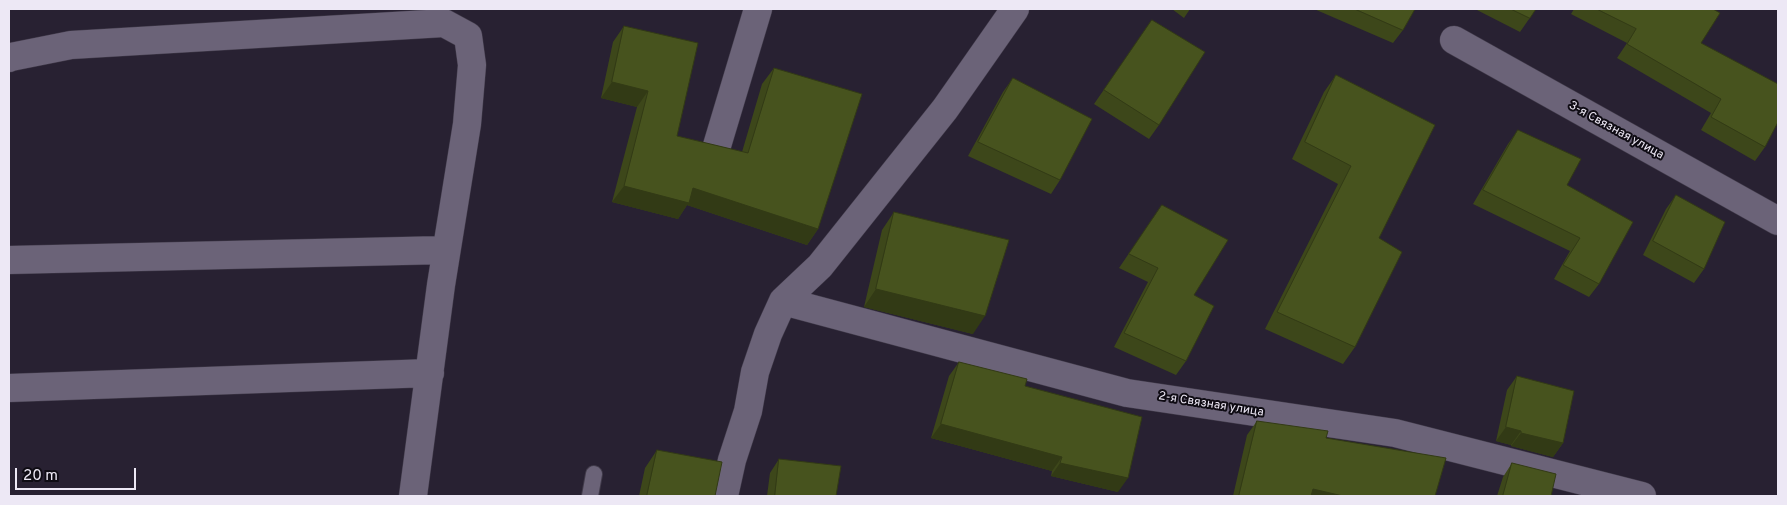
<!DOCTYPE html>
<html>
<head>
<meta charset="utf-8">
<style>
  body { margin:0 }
  #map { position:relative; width:1787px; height:505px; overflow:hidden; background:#282132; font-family:Overpass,sans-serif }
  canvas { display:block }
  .frame { position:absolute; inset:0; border:10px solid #ede8f5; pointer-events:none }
  .scale { position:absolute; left:15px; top:468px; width:121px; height:22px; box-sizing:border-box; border:2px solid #ede8f5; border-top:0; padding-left:6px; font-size:15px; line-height:18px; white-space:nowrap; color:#ede8f5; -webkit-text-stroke:4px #0f0c14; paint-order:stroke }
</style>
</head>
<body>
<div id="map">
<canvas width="1787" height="505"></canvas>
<div class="frame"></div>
<div class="scale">20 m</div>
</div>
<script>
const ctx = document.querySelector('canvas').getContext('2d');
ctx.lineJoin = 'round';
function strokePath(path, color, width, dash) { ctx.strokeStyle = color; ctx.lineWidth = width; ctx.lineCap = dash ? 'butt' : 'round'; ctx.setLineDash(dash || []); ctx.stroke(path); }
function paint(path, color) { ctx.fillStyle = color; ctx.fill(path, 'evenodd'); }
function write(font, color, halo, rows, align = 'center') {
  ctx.font = font + ' Overpass,sans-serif'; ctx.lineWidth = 4; ctx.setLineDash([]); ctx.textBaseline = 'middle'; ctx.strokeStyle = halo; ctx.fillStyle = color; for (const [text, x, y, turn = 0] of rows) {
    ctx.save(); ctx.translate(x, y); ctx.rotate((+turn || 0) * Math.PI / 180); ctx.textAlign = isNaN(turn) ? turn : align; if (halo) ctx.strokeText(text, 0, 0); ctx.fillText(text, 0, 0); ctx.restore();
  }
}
const service = new Path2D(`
  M590,496L594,474`);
const minor = new Path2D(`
  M1454,40L1778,221
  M9,58L11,57L71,45L444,23L468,36L472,65L467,124L441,285L413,496
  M716,149L758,9
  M9,260L446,250
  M783,301L1127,393L1395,433L1642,496
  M9,388L430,373
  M724,496L732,460L748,411L755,372L768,334L783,301L820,266L945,109L1015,9`);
strokePath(service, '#413b4a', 18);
strokePath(minor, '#413b4a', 29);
strokePath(service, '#6b6378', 16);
strokePath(minor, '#6b6378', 28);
paint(new Path2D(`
  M1172,9H1190L1184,18Z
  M1314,9H1415L1403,30L1393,43Z
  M1475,9H1536L1520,32Z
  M1574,9H1713L1701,43L1765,147L1755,161L1701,130L1711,113L1617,58L1627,43L1571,14Z
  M1152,20L1159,125L1149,139L1094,104Z
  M624,26L677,136L742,152L762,84L774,68L818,229L807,245L687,205L678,219L612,202L637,107L601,98L613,42Z
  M1336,75L1379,238L1355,347L1343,364L1265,329L1338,184L1292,159L1324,92Z
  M1013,78L1060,180L1051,194L968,156L1003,92Z
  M1518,130L1567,185L1599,284L1589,297L1554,279L1570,251L1473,204L1508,144Z
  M1676,195L1704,269L1694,283L1643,255L1666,209Z
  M894,212L973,334L864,307L882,230Z
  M1153,218L1194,295L1186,361L1176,375L1114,347L1148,282L1119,268Z
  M959,362L1025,386L1118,492L1051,476L1052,471L931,438L949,376Z
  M1517,376L1563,443L1553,457L1511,446V445L1496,441L1507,390Z
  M1257,421L1326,438L1435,496H1233L1247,435Z
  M657,450L715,496H639L645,468Z
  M779,459L836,496H767L770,473Z
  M1512,463L1551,496H1497L1503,477Z`), '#3d471a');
paint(new Path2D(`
  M612,82L648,91L637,107L601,98Z
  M624,186L693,188L818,229L807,245L687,205L678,219L612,202Z
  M876,289L985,316L973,334L864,307Z
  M941,424L1062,457L1052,471L931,438Z
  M1506,427L1521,431L1511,445L1496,441Z
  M1521,433L1563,443L1553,457L1511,446Z
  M1060,463L1128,478L1118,492L1051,476Z
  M1313,489L1343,496H1308Z`), '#323a15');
const building = new Path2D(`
  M1355,9H1415L1403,30Z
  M1511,9H1536L1530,18Z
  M1597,9H1713L1720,13L1701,43L1778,84V122L1765,147L1711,117L1721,99L1627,44L1636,29Z
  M1152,20L1205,52L1159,125L1104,90Z
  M624,26L698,43L677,136L748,153L774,68L862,94L818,229L693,188L689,203L624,186L648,91L612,82Z
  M1336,75L1435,125L1379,238L1402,252L1355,347L1277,312L1351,166L1305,142Z
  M1013,78L1092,119L1060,180L978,142Z
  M1518,130L1581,159L1567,185L1633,222L1599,284L1563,265L1580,238L1483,190Z
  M1676,195L1725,222L1704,269L1653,241Z
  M1162,205L1228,240L1194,295L1214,306L1186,361L1124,333L1158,268L1129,254Z
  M894,212L1009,240L985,316L876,289Z
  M959,362L1027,379L1025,386L1142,417L1128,478L1060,463L1062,457L941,424Z
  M1517,376L1574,391L1563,443L1521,433V431L1506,427Z
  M1257,421L1328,431L1326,438L1446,458L1435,496H1343L1313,489L1311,496H1239Z
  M657,450L722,462L715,496H647Z
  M779,459L841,466L836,496H775Z
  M1512,463L1556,474L1551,496H1503Z`);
paint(building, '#47531e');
strokePath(building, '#323a15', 1);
write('12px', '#ede8f5', '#0f0c14', [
  ["3-я Связная улица",1616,131,29],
  ["2-я Связная улица",1211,405,9]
]);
</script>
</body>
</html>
